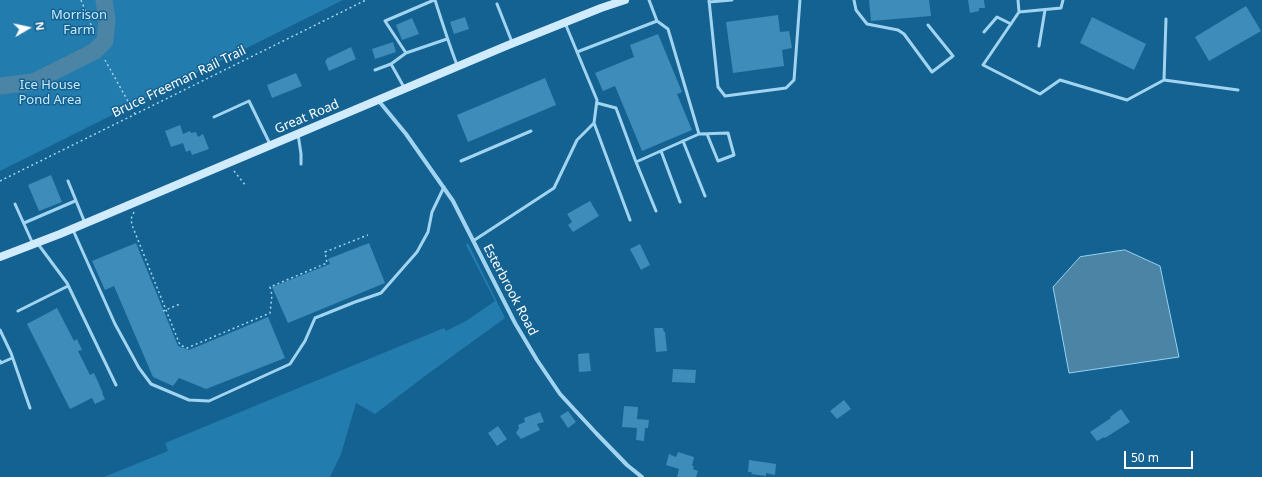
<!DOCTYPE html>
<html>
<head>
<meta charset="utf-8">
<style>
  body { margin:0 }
  #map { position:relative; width:1262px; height:477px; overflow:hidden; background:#146291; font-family:"Noto Sans",sans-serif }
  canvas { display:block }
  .north { position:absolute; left:8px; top:8px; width:40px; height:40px; -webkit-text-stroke:3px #146291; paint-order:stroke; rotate:81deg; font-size:11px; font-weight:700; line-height:16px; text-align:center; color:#fff }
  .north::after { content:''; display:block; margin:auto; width:14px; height:18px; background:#fff; clip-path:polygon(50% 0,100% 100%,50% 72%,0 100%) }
  .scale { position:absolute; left:1124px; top:451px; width:69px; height:18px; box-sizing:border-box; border:2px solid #fff; border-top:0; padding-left:5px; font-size:12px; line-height:14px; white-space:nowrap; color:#fff; -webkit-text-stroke:3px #146291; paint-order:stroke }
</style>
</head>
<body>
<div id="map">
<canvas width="1262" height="477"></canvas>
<div class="north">N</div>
<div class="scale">50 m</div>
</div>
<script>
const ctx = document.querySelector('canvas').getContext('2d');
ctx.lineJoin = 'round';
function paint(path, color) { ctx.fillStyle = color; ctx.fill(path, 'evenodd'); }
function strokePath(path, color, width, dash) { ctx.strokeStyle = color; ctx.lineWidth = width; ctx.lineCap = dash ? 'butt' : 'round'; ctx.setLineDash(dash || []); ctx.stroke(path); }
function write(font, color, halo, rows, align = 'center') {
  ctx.font = font + ' "Noto Sans",sans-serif'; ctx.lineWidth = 3; ctx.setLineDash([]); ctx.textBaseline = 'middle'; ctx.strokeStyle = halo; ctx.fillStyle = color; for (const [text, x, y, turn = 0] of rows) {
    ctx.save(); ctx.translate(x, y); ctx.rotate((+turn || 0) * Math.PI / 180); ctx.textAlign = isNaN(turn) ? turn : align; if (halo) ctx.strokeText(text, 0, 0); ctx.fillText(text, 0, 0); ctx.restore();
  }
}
paint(new Path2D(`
  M0,0H343L0,171Z
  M468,243L505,318L425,376L375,414L356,403L341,454L330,477H104L168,451L165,443L444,328L446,331L466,321L495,301L466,245Z`), '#237cae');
const water = new Path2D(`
  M1125,250L1160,266L1179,357L1069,373L1053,287L1080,257Z`);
paint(water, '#4c84a5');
strokePath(water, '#93d2f4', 1);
strokePath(new Path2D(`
  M0,86L33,82L95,51L105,41L107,20L104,0`), '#4c84a5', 17);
paint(new Path2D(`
  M869,0H929L931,16L871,21Z
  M968,0H984L985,8H979V11L970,13Z
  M1246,6L1261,31L1209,61L1195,37Z
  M778,15L780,32L789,31L792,48L782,50L784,66L733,73L726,22Z
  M465,17L469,29L454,34L450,22Z
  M1092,17L1146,44L1134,70L1080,43Z
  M412,18L419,34L402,40L396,25Z
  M658,34L682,92L677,94L692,130L642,151L615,86L603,91L595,73L634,57L630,45Z
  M393,42L396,52L375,59L372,49Z
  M351,47L356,59L329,71L325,61L327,60L326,59Z
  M296,73L302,86L272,98L267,85Z
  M545,78L556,105L468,142L457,115Z
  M180,125L183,134L190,131L191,133L196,132L198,137L203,134L209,149L192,155L190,150L186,152L183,143L171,147L165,131Z
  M51,175L62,202L39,211L28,185Z
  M590,201L599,216L573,232L568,225L572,222L567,214Z
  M136,243L178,346L189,350L268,317L285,358L206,389L179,378L173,386L153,377L114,286L105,290L92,261Z
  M369,243L385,283L288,323L272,287L330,264L328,259Z
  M640,244L650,265L641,270L630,249Z
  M57,308L74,341L77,339L82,350L78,351L90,375L94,373L103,393H102L105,399L95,404L92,398L70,409L27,324Z
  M654,328H663L664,332H665L667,351L656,352Z
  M589,353L591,371L579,372L578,354Z
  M673,369L696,370L695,383L672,382Z
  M844,400L851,409L837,419L830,411Z
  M624,406L638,407L637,419L649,420L648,428H645L644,441L636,440L637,428L622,427Z
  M1121,409L1130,422L1105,438L1104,437L1097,441L1090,432L1111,418L1110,417Z
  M568,411L576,422L568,428L560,416Z
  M540,412L544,422L537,424L540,430L521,439L516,433L519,428L518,425L525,422L524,418Z
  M498,426L507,439L497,446L488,433Z
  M678,452L694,457L692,466H694L693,469L698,471L696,477H677L679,469L666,465L669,454L676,457Z
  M749,460L776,464L775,475L766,473V476L751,474L752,472H748Z`), '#3d8cb9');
strokePath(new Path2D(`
  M81,0L96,37
  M105,60L135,114
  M234,171L246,186
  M0,181L366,0
  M134,212L131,219L132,225L180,345L187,348L270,313L272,295L270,287L327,263L325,252L368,235
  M163,311L180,304`), '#a1d4f1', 1.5, [2, 3]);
strokePath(new Path2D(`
  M435,0C442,22 449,44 457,65
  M709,0L718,87L725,96L786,88L794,80L800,0
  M854,0L856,10L867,24L898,30L904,34L932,72L953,56L928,25
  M1018,0L1019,12L1061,8L1063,0
  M709,2L732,0
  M497,4L512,42
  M1019,12L983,65L1040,94L1060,80L1127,100L1164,80L1238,90
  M984,32L997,17L1011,24
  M1039,46L1045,10
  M577,52L657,21L649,0
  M406,53L385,21L434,0
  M391,64L405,89
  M375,70L391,64L406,53L447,39
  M1164,80L1166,19
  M597,103L616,108L636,162L699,134L668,29L657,21
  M214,117L249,101L270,144
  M594,123L630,220
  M298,134L301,154V164
  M699,134L728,133L734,155L718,161L707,134
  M683,141L705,196
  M661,151L680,202
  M461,161L531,131
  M636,162L656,211
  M68,181L85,223
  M15,204L33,244
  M24,223L75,201
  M73,230L115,324L139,368L151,384L189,400L209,401L290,364L305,341L315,318L355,302L381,293L417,252L428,232L432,212L444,187
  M473,241L554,188L577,140L594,123L597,100L565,23
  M38,244L67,283L116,385
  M18,311L68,286
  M0,330L11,353L30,408
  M0,361L1,363L12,358`), '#a1d4f1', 3);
strokePath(new Path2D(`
  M378,100L406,134L453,201L515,323L537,360L560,394L596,433L627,465L642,477`), '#a1d4f1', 4);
strokePath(new Path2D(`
  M0,257L60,234L506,46L601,8L625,0`), '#cfebfc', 8);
write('13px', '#c8e9fc', '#146291', [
  ["Morrison",79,15],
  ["Farm",79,30],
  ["Ice House",50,85],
  ["Pond Area",50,100]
]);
write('13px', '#fff', '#146291', [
  ["Bruce Freeman Rail Trail",179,82,-26],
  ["Great Road",307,117,-23],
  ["Esterbrook Road",510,290,62]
]);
</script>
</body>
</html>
